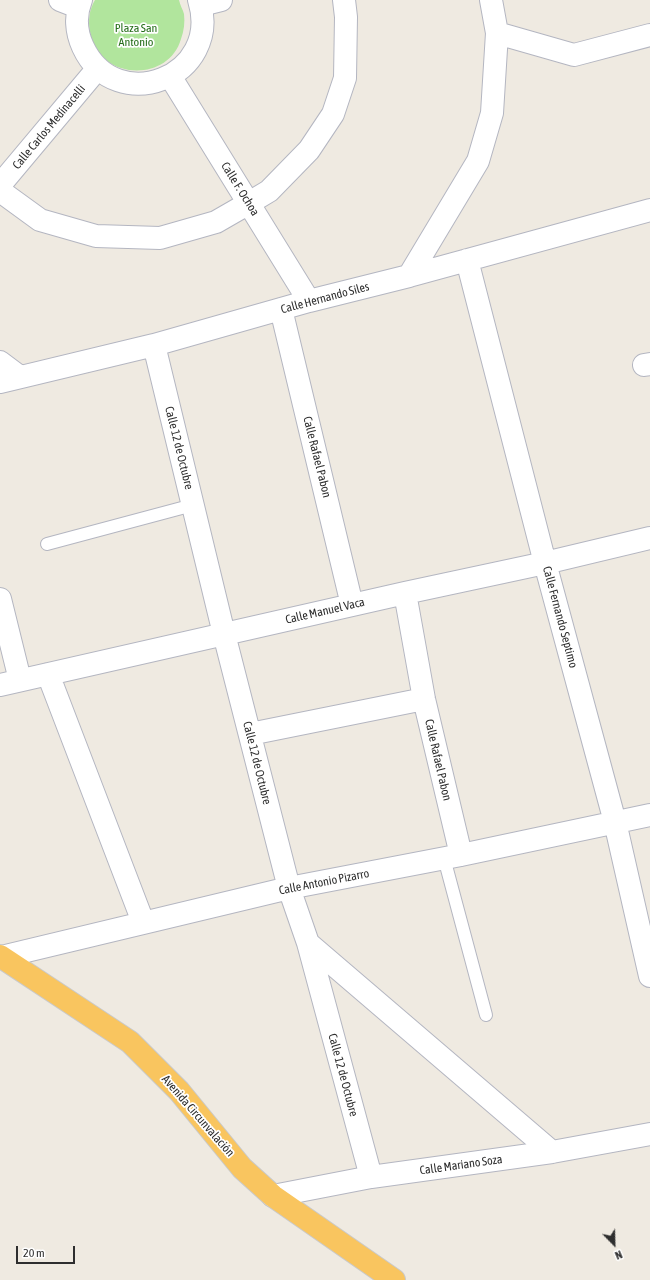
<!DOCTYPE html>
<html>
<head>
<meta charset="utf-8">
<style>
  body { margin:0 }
  #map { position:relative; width:650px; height:1280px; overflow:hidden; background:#efeae1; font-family:"Asap Condensed",sans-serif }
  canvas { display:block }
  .north { position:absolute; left:594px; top:1224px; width:40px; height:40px; -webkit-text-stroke:3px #fff; paint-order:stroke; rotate:157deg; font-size:11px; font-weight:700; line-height:16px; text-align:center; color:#2e2e2e }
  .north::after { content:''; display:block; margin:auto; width:14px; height:18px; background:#2e2e2e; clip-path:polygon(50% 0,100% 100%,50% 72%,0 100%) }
  .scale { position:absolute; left:16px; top:1246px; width:59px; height:18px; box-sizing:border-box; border:2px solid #2e2e2e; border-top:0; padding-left:5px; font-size:12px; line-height:14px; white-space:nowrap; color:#2e2e2e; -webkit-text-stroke:3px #fff; paint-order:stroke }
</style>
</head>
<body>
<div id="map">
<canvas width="650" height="1280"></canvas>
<div class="north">N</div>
<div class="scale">20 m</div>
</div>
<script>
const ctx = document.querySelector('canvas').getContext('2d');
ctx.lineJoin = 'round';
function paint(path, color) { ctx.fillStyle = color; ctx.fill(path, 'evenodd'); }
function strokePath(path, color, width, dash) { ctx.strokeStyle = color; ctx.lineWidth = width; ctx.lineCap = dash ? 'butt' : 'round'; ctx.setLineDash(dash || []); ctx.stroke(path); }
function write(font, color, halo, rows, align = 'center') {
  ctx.font = font + ' "Asap Condensed",sans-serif'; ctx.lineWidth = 3.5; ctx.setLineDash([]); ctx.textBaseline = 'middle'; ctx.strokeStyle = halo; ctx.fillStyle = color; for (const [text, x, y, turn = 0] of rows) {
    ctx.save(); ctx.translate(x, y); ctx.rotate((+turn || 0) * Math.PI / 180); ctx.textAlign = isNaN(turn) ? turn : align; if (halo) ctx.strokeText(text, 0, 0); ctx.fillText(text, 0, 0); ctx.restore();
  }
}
paint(new Path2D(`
  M95,0H179C180,5 183,10 184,14C185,22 184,31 181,39C168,84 97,80 90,32C88,21 89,10 95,0Z`), '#b1e59d');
const service = new Path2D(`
  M47,544L193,505
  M444,858L486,1015`);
const minor = new Path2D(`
  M60,0L78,7
  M81,0C75,15 76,32 83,47C116,118 223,77 199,0
  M201,5L221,0
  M497,33L574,55L650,35
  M170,76L309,301
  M0,185L98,68
  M0,191L40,220L96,236L160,238L216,222L249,203L269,191L309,150L333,114L345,78L346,17L344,0
  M467,260L545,563L615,822L650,976
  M409,276L478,161L492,113L497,33L491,0
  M281,309L352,605
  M154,345L224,634L289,888L308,943L371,1177
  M0,362L20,377
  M644,365L650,364
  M0,382L154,345L309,301L409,276L650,210
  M405,593L424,699L461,855
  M0,599L20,680
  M48,674L143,922
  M0,685L405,593L545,563L650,538
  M250,734L424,699
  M308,943L552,1152
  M1,957L289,888L461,855L650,815
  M273,1196L371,1177L552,1152L650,1134`);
const trunk = new Path2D(`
  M0,956L130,1042L179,1091L242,1168L273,1196L394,1280`);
strokePath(service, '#b4b6c1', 14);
strokePath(minor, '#b4b6c1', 24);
strokePath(trunk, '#c9c9c9', 24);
strokePath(service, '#fff', 12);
strokePath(minor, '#fff', 22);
strokePath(trunk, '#f9c55f', 22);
write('12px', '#266e1a', '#fff', [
  ["Plaza San",136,28],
  ["Antonio",136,42]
]);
write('12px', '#2e2e2e', '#fff', [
  ["Calle Carlos Medinacelli",49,127,-50],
  ["Calle F. Ochoa",240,189,58],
  ["Calle Hernando Siles",325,298,-15],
  ["Calle 12 de Octubre",179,448,76],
  ["Calle Rafael Pabon",317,457,76],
  ["Calle Manuel Vaca",325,611,-13],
  ["Calle Fernando Septimo",560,617,75],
  ["Calle Rafael Pabon",438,760,77],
  ["Calle 12 de Octubre",257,763,76],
  ["Calle Antonio Pizarro",324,882,-11],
  ["Calle 12 de Octubre",343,1075,75],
  ["Avenida Circunvalación",198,1116,49],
  ["Calle Mariano Soza",461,1165,-8]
]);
</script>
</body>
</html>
